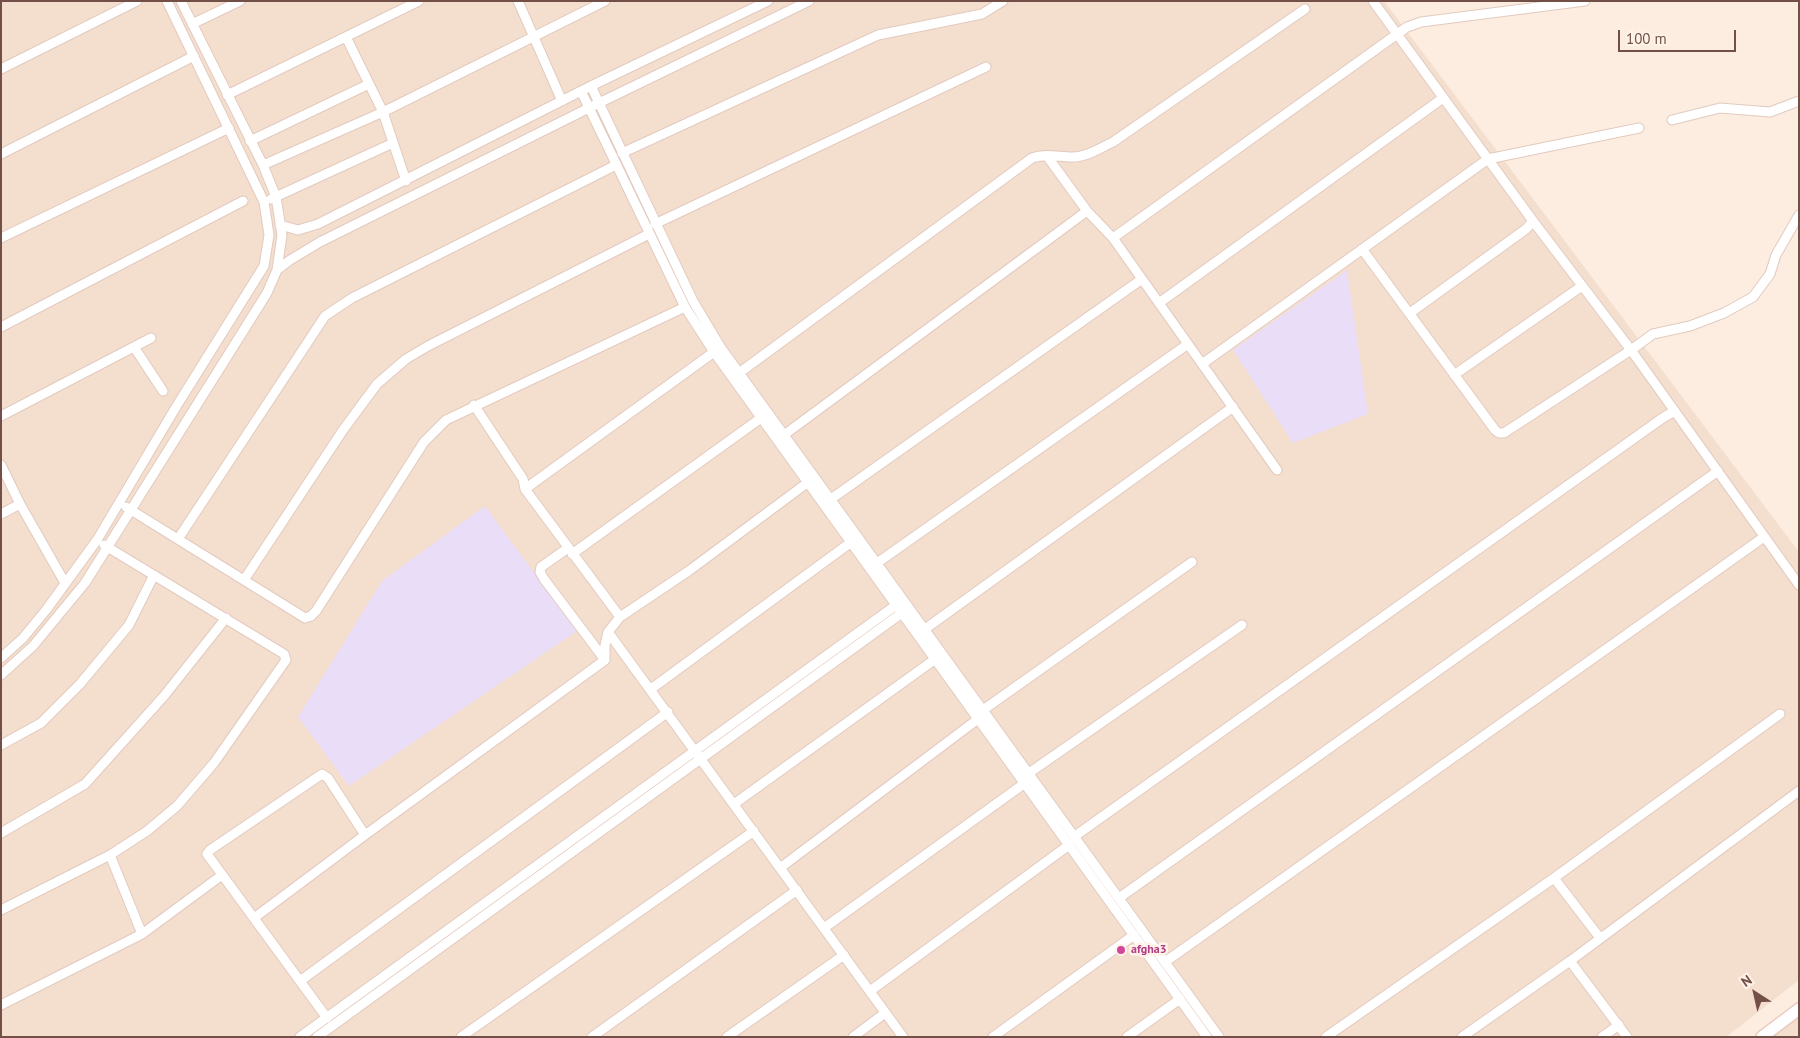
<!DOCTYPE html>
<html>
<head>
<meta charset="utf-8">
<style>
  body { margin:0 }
  #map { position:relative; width:1800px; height:1038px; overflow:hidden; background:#fcede0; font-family:"PT Sans",sans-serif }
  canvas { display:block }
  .frame { position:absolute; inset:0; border:2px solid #735047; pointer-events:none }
  .north { position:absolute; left:1730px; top:968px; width:50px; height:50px; -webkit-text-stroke:4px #fff2e7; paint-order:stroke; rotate:325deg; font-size:14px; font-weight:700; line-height:20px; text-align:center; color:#735047 }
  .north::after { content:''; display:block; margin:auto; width:18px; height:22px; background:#735047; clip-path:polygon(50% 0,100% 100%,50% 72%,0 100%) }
  .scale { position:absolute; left:1618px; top:30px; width:118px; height:22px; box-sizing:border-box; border:2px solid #735047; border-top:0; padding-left:6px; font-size:15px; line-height:18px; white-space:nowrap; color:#735047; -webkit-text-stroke:4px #fff2e7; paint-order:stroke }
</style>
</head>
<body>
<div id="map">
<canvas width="1800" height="1038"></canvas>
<div class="frame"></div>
<div class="north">N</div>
<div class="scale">100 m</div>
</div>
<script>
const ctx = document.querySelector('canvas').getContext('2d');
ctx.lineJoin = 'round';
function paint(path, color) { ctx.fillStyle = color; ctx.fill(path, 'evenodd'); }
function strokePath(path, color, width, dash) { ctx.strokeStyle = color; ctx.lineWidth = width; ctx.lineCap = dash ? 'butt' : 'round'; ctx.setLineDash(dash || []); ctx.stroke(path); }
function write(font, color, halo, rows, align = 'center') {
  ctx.font = font + ' "PT Sans",sans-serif'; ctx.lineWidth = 5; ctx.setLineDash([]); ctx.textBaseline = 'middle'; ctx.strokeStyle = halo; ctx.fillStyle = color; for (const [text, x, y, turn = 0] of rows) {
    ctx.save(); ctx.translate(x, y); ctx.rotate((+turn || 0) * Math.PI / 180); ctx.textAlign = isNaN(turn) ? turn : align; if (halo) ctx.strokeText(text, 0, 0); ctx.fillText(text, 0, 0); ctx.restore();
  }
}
paint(new Path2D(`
  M1,1H1384L1799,552V980L1726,1037H1Z
  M1799,1009V1037H1762Z`), '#f4dece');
paint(new Path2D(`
  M1347,270L1368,414L1293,443L1233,350Z
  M485,506L577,631L349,786L298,717L382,581Z`), '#eaddf8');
const minor = new Path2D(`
  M518,1L562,101
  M1373,1L1533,221L1631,350L1799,585
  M192,24L240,1
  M346,37L383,112L406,181
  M1,69L137,1
  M591,86L693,301L721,348L1219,1037
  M581,91L685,307L714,352L1207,1037
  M227,95L419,1
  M1672,120L1720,108L1770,112L1799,101
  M250,141L369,84
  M622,153L878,35L982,14L1003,1
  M1,154L194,56
  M1047,156L1087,211L1113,238L1277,470
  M263,165L383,112L605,1
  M271,199L393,143
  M655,224L986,67
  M280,225L298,230L318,224L591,86L768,1
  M1,238L229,128
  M1113,238L1407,27L1421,22L1585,1
  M1362,249L1495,430L1499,433H1504L1631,350L1653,334L1690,326L1724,313L1753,297L1770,274L1776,255L1799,215
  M277,270L290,260L320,242L599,103L809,1
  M1159,303L1443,98
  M1410,313L1526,229L1533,221
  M1,327L243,201
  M134,347L163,391
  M1202,364L1488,159L1639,128
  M739,373L1032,158C1045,153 1059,157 1072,157C1087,157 1100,148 1113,142L1305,9
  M1454,375L1582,286
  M474,405L523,479L525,489L620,617L608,632L903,1037
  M1,416L151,338
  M784,435L1087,211
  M1,465L20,504L65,583
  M525,489L714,352
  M831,499L1142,279
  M126,507L305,618L311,616L316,611L424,442L446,420L685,307
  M1,514L20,504
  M178,539L325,316L352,298L616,165
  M568,548L541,567L540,572L544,579L605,660
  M572,554L761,418
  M877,563L1188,344
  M244,580L343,430L377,384L406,359L428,346L649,234
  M620,617L690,570L807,483
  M925,629L1233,407
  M1,658L23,638L46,610L97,540L176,407L264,266L269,235L264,202L167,1
  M1,675L33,646L85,583L267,293L277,270L282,235L276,197L263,165L181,1
  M651,689L850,543
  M983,710L1192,562
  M1,745L41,723L80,684L129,625L154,575
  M1029,773L1242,625
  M734,804L934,660
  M1,833L85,784L164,696L226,618
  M1075,836L1664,417L1675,411
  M110,855L142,934
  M780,868L978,719
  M1554,878L1600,938
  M1119,898L1718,471
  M1,910L110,855L147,831L177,806L214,763L286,660L284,654L104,545
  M254,918L365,835L605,660V645L608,632
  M824,928L1025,783
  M1570,961L1627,1037
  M1165,962L1764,537
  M300,981L668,712
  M870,991L1069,845
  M1,1005L142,934L222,875
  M327,1018L207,854L210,850L322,774L328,778L365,835
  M300,1037L899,603
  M317,1037L906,610
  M461,1037L754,831
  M592,1037L797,890
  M727,1037L844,955
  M853,1037L885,1013
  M993,1037L1134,935
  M1127,1037L1180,999
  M1326,1037L1554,878L1780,714
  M1462,1037L1570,961L1799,791
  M1602,1037L1619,1025`);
const secondary = new Path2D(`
  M1762,1037L1799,1009`);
strokePath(minor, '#e2cabf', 11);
strokePath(secondary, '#e8cabc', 14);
strokePath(minor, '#fff', 9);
strokePath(secondary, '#fff', 11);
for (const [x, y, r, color] of [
  [1121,950,5,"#d1479c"]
]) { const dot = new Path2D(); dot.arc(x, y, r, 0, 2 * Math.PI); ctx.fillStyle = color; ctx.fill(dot); strokePath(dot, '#fff2e7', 2); }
write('bold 12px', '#b23c85', '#fff2e7', [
  ["afgha3",1131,950]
], 'left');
</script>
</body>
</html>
